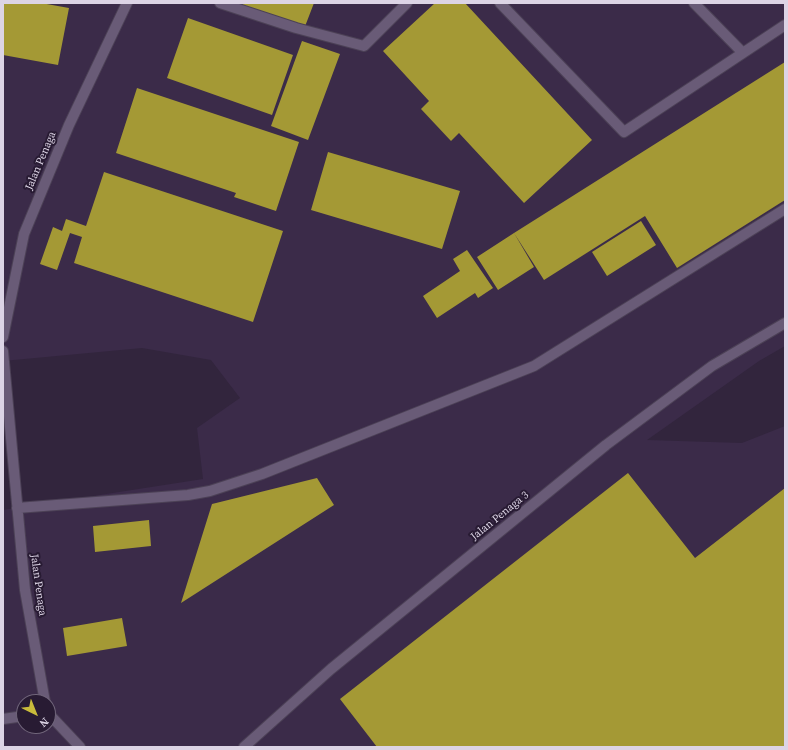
<!DOCTYPE html>
<html>
<head>
<meta charset="utf-8">
<style>
  body { margin:0 }
  #map { position:relative; width:788px; height:750px; overflow:hidden; background:#32253d; font-family:"Source Serif 4",serif }
  canvas { display:block }
  .frame { position:absolute; inset:0; border:4px solid #dcd4e5; pointer-events:none }
  .north { position:absolute; left:16px; top:694px; width:40px; height:40px; box-sizing:border-box; background:#281b33; border:1px solid #70657a; border-radius:50%; rotate:137deg; font-size:11px; font-weight:700; line-height:16px; text-align:center; color:#dcd4e5 }
  .north::after { content:''; display:block; margin:auto; width:14px; height:18px; background:#c9bb3b; clip-path:polygon(50% 0,100% 100%,50% 72%,0 100%) }
</style>
</head>
<body>
<div id="map">
<canvas width="788" height="750"></canvas>
<div class="frame"></div>
<div class="north">N</div>
</div>
<script>
const ctx = document.querySelector('canvas').getContext('2d');
ctx.lineJoin = 'round';
function paint(path, color) { ctx.fillStyle = color; ctx.fill(path, 'evenodd'); }
function strokePath(path, color, width, dash) { ctx.strokeStyle = color; ctx.lineWidth = width; ctx.lineCap = dash ? 'butt' : 'round'; ctx.setLineDash(dash || []); ctx.stroke(path); }
function write(font, color, halo, rows, align = 'center') {
  ctx.font = font + ' "Source Serif 4",serif'; ctx.lineWidth = 4; ctx.setLineDash([]); ctx.textBaseline = 'middle'; ctx.strokeStyle = halo; ctx.fillStyle = color; for (const [text, x, y, turn = 0] of rows) {
    ctx.save(); ctx.translate(x, y); ctx.rotate((+turn || 0) * Math.PI / 180); ctx.textAlign = isNaN(turn) ? turn : align; if (halo) ctx.strokeText(text, 0, 0); ctx.fillText(text, 0, 0); ctx.restore();
  }
}
paint(new Path2D(`
  M3,3H785V346L759,361L647,440L742,443L785,426V747H3V510L203,479L197,428L240,398L211,360L142,348L3,361ZM24,702H48V726H24Z`), '#3b2b49');
paint(new Path2D(`
  M3,3H41L69,8L58,65L3,55Z
  M238,3H314L304,29Z
  M435,3H465L592,140L524,203L459,133L451,141L421,109L429,101L383,51Z
  M188,18L293,55L272,115L167,78Z
  M302,41L340,54L308,140L271,126Z
  M785,62V200L677,268L645,216L544,280L514,233Z
  M137,88L299,142L276,211L234,197L236,193L116,153Z
  M328,152L460,191L442,249L311,210Z
  M104,172L283,231L253,322L74,263L82,237L70,233L57,270L40,264L53,227L62,231L66,219L86,226Z
  M641,221L656,245L607,276L592,252Z
  M514,233L534,267L498,290L477,257Z
  M467,250L493,288L478,298L475,293L437,318L423,296L460,271L453,259Z
  M628,473L695,558L785,488V747H377L340,699Z
  M317,478L334,505L181,603L212,504Z
  M149,520L151,546L95,552L93,526Z
  M122,618L127,646L67,656L63,628Z`), '#a49935');
const minor = new Path2D(`
  M220,3L296,28L364,46L407,3
  M500,3L624,132L785,25
  M694,3L743,53
  M3,337L24,234L69,125L127,3
  M3,351L25,590L45,702
  M17,508L188,495L210,491L262,474L534,366L785,209
  M48,713L80,747
  M3,719L24,716
  M244,747L331,669L606,445L712,366L785,323`);
strokePath(minor, '#4c4156', 12);
strokePath(minor, '#695b77', 10);
write('11px', '#dcd4e5', '#281b33', [
  ["Jalan Penaga",41,161,-67],
  ["Jalan Penaga 3",500,516,-39],
  ["Jalan Penaga",38,585,82]
]);
</script>
</body>
</html>
